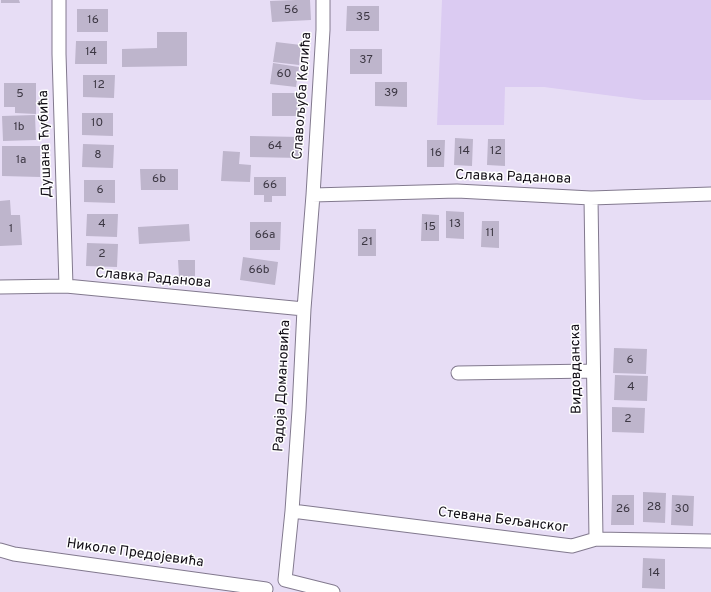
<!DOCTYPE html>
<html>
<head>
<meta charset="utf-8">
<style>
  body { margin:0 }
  canvas { display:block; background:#e7ddf5 }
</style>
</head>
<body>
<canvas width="711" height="592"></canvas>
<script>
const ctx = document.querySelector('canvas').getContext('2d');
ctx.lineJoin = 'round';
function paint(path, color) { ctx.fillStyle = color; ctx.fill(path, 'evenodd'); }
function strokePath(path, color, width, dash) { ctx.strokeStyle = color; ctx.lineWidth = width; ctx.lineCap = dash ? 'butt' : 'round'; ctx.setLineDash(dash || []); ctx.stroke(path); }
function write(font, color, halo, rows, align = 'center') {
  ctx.font = font + ' Overpass,sans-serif'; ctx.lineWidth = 3; ctx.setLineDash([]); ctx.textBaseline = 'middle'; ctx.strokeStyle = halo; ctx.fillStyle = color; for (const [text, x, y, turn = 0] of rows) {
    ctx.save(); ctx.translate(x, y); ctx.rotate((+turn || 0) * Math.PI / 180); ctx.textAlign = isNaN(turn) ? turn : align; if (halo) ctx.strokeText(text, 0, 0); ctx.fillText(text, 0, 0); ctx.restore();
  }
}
paint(new Path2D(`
  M442,0H711V100H644L544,87H505L504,125H437Z`), '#dbcbf2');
paint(new Path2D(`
  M1,0H19L20,3H1Z
  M296,0H310L311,20L272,22L270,1Z
  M347,6H379V31H346Z
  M77,9H108V32H77Z
  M157,32H187V66L122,67V49L157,48Z
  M76,41H107V64H75Z
  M276,42L301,45L299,65L273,62Z
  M350,49H382V74H350Z
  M273,63L299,67L296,87L270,84Z
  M83,75H115L114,98L83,97Z
  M375,82H407V107L375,106Z
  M4,83H36V114L15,113V107H4Z
  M272,93H298L297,116H272Z
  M82,113H113V136L82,135Z
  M35,115L36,140L3,141L2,116Z
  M250,136L301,137V158L250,157Z
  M455,138L473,139L472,166L454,165Z
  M488,139H505V166L487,165Z
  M427,140H445L444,167H427Z
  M83,144L114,145L113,168L82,167Z
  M2,146H40V177L2,176Z
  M223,151L240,152L239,164L251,165L250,182L221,181Z
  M140,169H178V190H141Z
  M254,177H286V196H272V202H264V195H254Z
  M84,180H115V203L84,202Z
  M10,200L11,215H20L22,245L0,246V201Z
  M446,211L464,212V239L446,238Z
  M87,214H118L117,237L86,236Z
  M422,214L439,215V241H421Z
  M482,221H499V248L481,247Z
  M250,222H281L280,250H250Z
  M189,224L190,241L139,244L138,227Z
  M358,229H376V256H358Z
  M87,243L118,244L117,267L86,266Z
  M243,257L278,262L275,285L240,280Z
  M178,260H195V276L179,277Z
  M614,348L647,349L646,374L613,373Z
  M615,375L648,376L647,401L614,400Z
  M612,407L645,408L644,433L612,432Z
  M643,492L666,493L665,523L643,522Z
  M612,495H634V525H611Z
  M672,495L694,496L693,526L671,525Z
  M643,558L665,559V589L642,588Z`), '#beb5cc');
const minor = new Path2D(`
  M59,0V54L66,286
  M323,0V30L313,195L304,309L299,410L292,511L285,580L333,592
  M313,195L457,191L591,198L711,194
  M591,198L596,539
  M0,287L66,286L304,309
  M458,373L593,371
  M292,511L572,546L596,539L711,541
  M0,550L14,554L266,589`);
strokePath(minor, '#82798e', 15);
strokePath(minor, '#fff', 13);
write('12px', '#3d3844', null, [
  ["56",291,11],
  ["35",363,18],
  ["16",93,21],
  ["14",91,53],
  ["37",366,61],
  ["60",284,75],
  ["12",99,86],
  ["39",391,94],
  ["5",20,95],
  ["10",97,124],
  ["1b",19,128],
  ["64",275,147],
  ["14",464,152],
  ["12",496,152],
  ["16",436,154],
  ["8",98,156],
  ["1a",21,161],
  ["6b",159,180],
  ["66",270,186],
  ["6",100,191],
  ["4",102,225],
  ["13",455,225],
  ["15",430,228],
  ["1",11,230],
  ["11",490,234],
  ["66a",265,236],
  ["21",367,243],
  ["2",102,255],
  ["66b",259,271],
  ["6",630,361],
  ["4",631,388],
  ["2",628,420],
  ["28",654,508],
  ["26",623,510],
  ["30",682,510],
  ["14",654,574]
]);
write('14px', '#120e16', '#fff', [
  ["Славољуба Келића",303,96,-86],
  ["Душана Ћубића",46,144,-92],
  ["Славка Раданова",513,178,2],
  ["Славка Раданова",153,279,5],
  ["Видовданска",577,369,-91],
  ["Радоја Домановића",283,386,-87],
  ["Стевана Бељанског",503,521,7],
  ["Николе Предојевића",135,554,8]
]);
</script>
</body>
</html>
